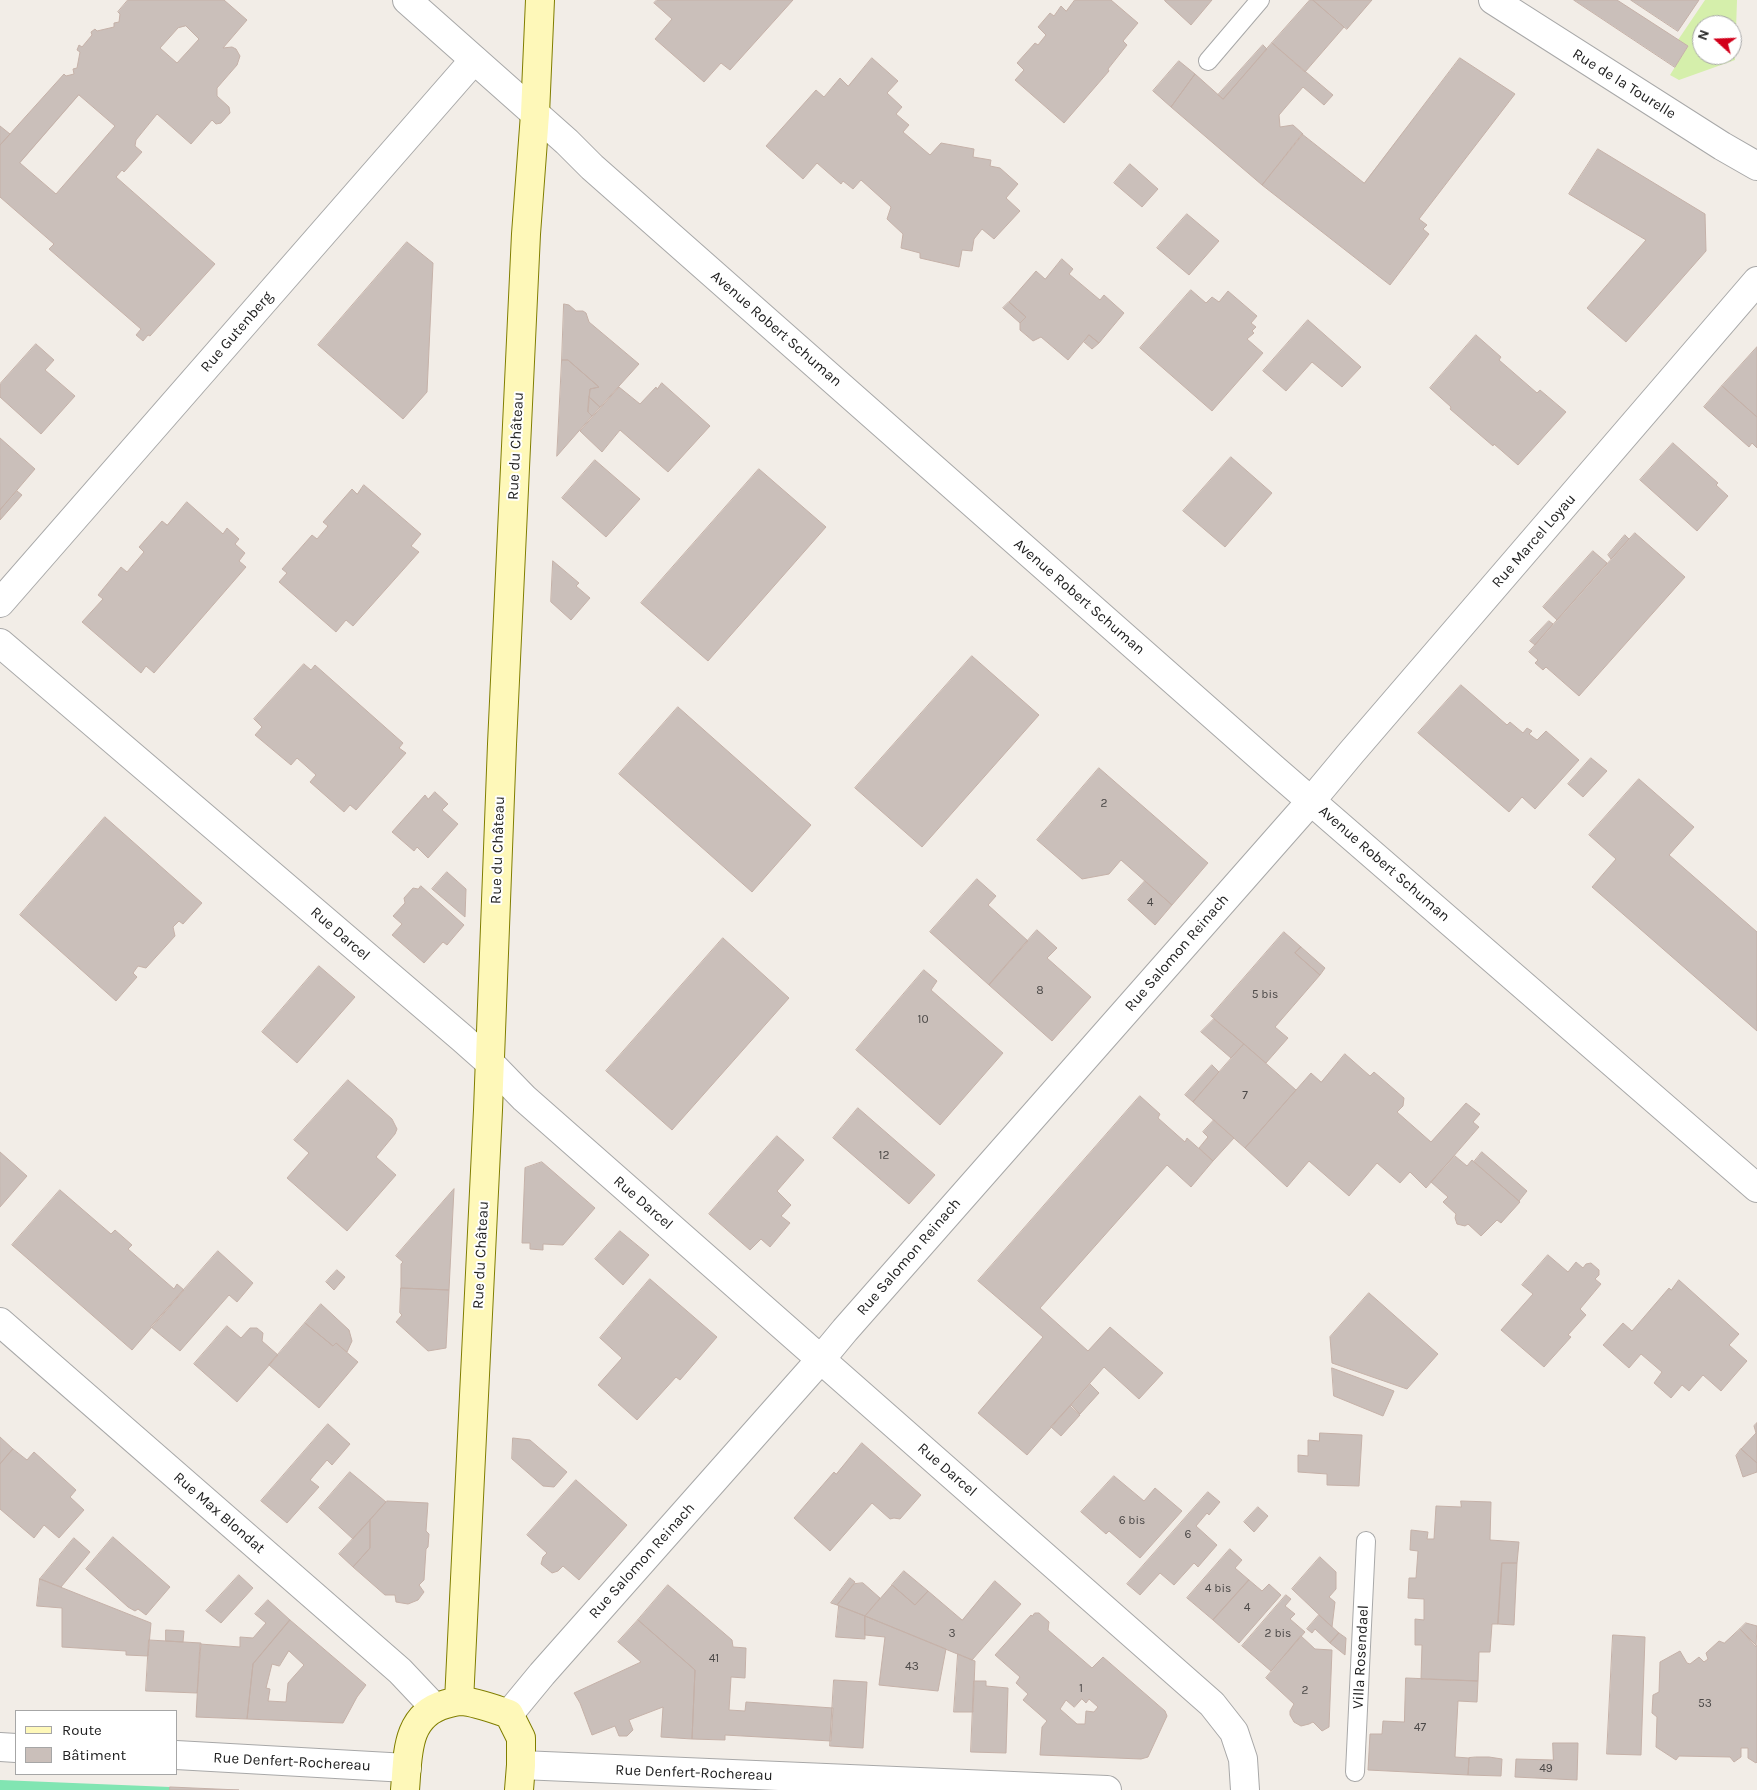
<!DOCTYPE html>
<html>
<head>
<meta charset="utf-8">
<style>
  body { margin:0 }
  #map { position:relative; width:1757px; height:1790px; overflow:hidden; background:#f2ede7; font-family:Karla,sans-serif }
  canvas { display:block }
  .legend { position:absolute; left:15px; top:1710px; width:162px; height:65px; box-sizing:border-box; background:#fff; border:1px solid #a6a6a6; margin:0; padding:6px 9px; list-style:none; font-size:15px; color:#212121 }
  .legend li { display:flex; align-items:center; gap:10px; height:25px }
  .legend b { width:25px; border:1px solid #a6a6a6 }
  .north { position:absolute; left:1692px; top:15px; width:50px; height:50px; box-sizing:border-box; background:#fff; border:1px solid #a6a6a6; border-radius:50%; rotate:290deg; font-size:14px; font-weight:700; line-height:20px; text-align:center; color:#212121 }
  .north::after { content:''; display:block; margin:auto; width:18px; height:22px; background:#d2001b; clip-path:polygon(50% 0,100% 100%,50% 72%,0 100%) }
</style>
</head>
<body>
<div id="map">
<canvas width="1757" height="1790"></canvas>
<ul class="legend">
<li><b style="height:6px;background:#fef8b9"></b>Route</li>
<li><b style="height:14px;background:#cabfba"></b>Bâtiment</li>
</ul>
<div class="north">N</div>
</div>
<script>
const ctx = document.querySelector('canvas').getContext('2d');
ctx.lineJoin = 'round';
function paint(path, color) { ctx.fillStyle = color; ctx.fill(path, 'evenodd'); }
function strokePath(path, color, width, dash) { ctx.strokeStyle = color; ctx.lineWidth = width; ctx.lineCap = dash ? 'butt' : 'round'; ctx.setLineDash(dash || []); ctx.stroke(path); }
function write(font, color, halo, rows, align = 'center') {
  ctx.font = font + ' Karla,sans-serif'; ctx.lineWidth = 4; ctx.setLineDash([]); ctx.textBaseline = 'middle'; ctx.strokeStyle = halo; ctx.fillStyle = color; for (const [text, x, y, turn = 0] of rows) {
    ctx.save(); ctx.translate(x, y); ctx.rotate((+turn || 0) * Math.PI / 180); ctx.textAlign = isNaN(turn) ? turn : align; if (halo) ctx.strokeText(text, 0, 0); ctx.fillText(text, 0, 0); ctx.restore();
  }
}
paint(new Path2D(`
  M1705,0H1737L1735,60L1679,80L1670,75L1688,46L1678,40ZM1702,25H1732V55H1702Z`), '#d5efab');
paint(new Path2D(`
  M0,1780L170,1787V1790H0Z`), '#81e5b2');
const building = new Path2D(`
  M128,0H224L247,20L223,48L232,47L236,49L240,56L237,65L217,88V96L229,107L230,113L221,123L216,124L212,120L191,144L157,114L136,140L135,146L142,152L124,172L122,170L116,177L215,264L150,336L148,335L143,341L136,335L141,329L49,249L54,244L0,197V145L64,74L66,76L74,74L73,69L77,68L80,52L77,50L79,45L82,47L92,35L91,32L95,29L97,31L114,27V23L119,22L120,14L118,12ZM186,26L199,39L177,63L160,48L178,28ZM79,95L115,126L56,194L20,163Z
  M657,0H793L730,70L721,63L704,82L655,39L672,19L654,3Z
  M1075,0H1111L1138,23L1123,41L1127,45L1108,69L1109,71L1064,123L1015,80L1024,70L1017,63L1035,43L1038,45L1046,35L1038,27L1050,13L1054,16L1061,6L1066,11Z
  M1165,0H1212L1191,25L1165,1Z
  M1310,0H1313L1344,27L1305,72L1272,43Z
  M1313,0H1372L1347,29Z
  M1574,0H1617L1688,46L1675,67Z
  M1631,0H1699L1678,31Z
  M1272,43L1333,95L1324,105L1303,87L1279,115L1280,127L1293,125L1303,134L1262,185L1171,107L1195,74L1223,99Z
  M1263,45L1267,49L1223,99L1218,95Z
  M872,58L898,81L887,93L902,107L896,114L909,125L903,132L930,155L941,143L974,149L973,157L991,160L990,166L1000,168L1018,184L1006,198L1020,211L994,239L982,229L974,239L972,251L962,250L959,267L920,258V253L901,248L903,234L887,219L891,207L861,180L853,189L843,181L841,184L817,163L803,179L766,146L816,90L824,97L840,78L848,86Z
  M1460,58L1515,94L1419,219L1427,225L1423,229L1429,234L1390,285L1262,185L1302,134L1364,183Z
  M1179,61L1195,74L1171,107L1153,91Z
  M0,126L10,134L0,145Z
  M1598,149L1705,214L1706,251L1626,342L1587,308L1646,240L1569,194Z
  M1130,164L1158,189L1142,207L1114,183Z
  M1187,214L1219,241L1189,275L1157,248Z
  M407,242L433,263L427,392L403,419L318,345Z
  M1062,259L1073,269L1069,274L1100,300L1104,295L1124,313L1099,343L1089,335L1068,360L1041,337L1033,341L1020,330V323L1026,317L1009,302L1036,271L1045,279Z
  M1191,290L1206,303L1212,297L1219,302L1228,291L1257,316L1251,323L1256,327L1252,331L1254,333L1247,339L1263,353L1212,411L1140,348Z
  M1009,302L1026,317L1020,323L1003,308Z
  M564,304L569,305L576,311H583L586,313L589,322L639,364L600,407L589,397L590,389L599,387L568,360H562Z
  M1308,320L1361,367L1342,387L1312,362L1286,391L1263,371Z
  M1089,335L1099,343L1092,349L1084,342Z
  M1476,335L1501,357L1499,360L1537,393L1540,390L1566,412L1518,465L1494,444L1493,446L1450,409L1451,407L1430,388Z
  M36,344L54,360L45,370L75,396L41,434L0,397V384Z
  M1757,347V417L1722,386Z
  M562,360H568L599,387L590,389L588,412L592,416L557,456Z
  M662,383L710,426L668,472L620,430L602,452L580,431L619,387L640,404L656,387L657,389Z
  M1722,386L1757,417V448L1752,443L1749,447L1704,407Z
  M589,397L600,407L592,416L588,412Z
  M0,438L35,469L0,510Z
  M1673,443L1718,483L1716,485L1728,496L1697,531L1640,480Z
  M1231,457L1272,493L1225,547L1183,511Z
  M595,460L640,499L606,537L562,498Z
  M759,469L826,527L708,661L641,603Z
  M364,485L421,534L411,546L419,552L353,626L346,620L336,632L279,582L287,573L282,569L312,535L317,539L328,526L323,522L352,489L357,494Z
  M17,491L22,495L0,520V510Z
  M187,502L223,534L227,528L239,539L235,544L245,553L239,561L246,567L154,673L146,666L141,673L82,622L103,599L98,595L121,567L127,572L144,552L139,547L162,521L167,525Z
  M1635,533L1685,577L1579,696L1546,667L1543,670L1535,663L1538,660L1529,652Z
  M1625,535L1629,539L1611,559L1608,555Z
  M1593,551L1607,563L1557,620L1543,607Z
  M553,561L579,583L576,586L590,598L571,620L551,602Z
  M1549,621L1553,624L1535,645L1530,641Z
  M972,656L1039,715L922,847L855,788Z
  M304,664L311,670L315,665L403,743L399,748L406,753L356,810L350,805L344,812L310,782L316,775L297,758L291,765L255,735L262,727L254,719Z
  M1461,685L1507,725L1510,722L1523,733L1527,728L1532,731L1529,734L1537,740L1546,731L1579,760L1535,809L1522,797L1509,812L1418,733Z
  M678,707L811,825L752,892L619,774Z
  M1591,758L1607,771L1583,797L1568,784Z
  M1099,768L1208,863L1172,905L1121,860L1109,874L1082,879L1037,840Z
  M1639,779L1694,827L1669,855L1757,932V1031L1592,887L1616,859L1589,835Z
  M435,792L448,804L442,810L458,824L428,858L417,847L414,851L392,832L425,795L428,799Z
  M105,817L202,903L183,924L179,921L173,927L175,936L146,968L138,966L133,973L137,977L116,1001L20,915Z
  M447,872L466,889L465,917L432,889Z
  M977,879L996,896L988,905L1028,941L989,985L930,932Z
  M1145,881L1172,905L1155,925L1128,900Z
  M421,886L464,925L447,945L443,942L424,963L392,935L402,924L393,916L405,903L404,898L413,888L418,889Z
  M1037,930L1057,948L1047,958L1091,997L1052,1041L989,985Z
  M1284,932L1301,947L1295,953L1320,975L1275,1027L1288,1038L1266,1063L1211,1016Z
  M723,938L789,998L672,1130L606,1071Z
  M1301,947L1325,968L1320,975L1295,953Z
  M319,966L355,997L297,1063L262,1032Z
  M924,970L937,981L931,990L1003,1053L940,1125L856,1050Z
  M1214,1019L1244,1044L1231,1058L1201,1032Z
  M1244,1044L1296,1090L1245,1148L1193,1102Z
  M1345,1054L1370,1076L1374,1072L1404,1098L1403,1106L1397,1112L1431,1142L1466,1103L1480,1114L1473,1122L1479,1127L1426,1188L1410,1172L1400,1183L1377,1163L1349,1196L1309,1161L1287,1187L1245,1148L1311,1073L1321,1082Z
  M1212,1065L1219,1072L1193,1102L1185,1095Z
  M348,1080L392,1119L397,1129L395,1134L376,1157L396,1175L347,1231L287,1178L309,1153L294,1140Z
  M1140,1096L1160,1114L1158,1118L1185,1142L1187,1138L1213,1161L1191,1187L1167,1165L1040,1308L1088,1351L1110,1327L1163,1373L1139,1399L1104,1367L1027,1455L978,1413L1043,1337L978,1281Z
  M858,1108L935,1175L909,1204L833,1138Z
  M1214,1120L1234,1138L1213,1161L1199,1148L1208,1137L1203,1132Z
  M777,1136L804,1160L777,1191L791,1205L781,1216L790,1223L770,1247L761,1239L750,1250L709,1214Z
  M0,1152L27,1176L0,1207Z
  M1482,1152L1527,1191L1519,1201L1474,1162Z
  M1455,1156L1467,1166L1472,1160L1520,1202L1501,1223L1497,1220L1481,1236L1468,1224L1465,1226L1457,1224L1455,1218L1456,1214L1443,1202L1448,1197L1431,1182Z
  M542,1162L595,1208L563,1245L543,1244V1250L530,1249V1243H522L525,1168Z
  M454,1189L449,1290L401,1288V1264L403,1262L396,1256Z
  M60,1190L111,1234L115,1230L132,1245L128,1249L174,1289L177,1284L184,1290L132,1350L12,1245Z
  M620,1231L649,1255L623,1285L595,1259Z
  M218,1251L253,1283L237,1302L229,1295L180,1351L151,1327Z
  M1548,1255L1568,1272L1576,1262L1583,1268L1586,1264L1591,1263L1599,1270V1275L1595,1279L1601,1284L1580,1309L1586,1315L1568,1335L1571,1337L1544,1367L1501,1330L1533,1294L1522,1285Z
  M337,1270L345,1277L334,1290L326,1282Z
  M650,1279L717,1337L680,1380L676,1377L637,1420L598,1385L622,1358L600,1338Z
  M1679,1280L1739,1334L1729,1345L1747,1361L1721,1391L1703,1375L1689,1391L1682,1385L1671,1398L1654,1383L1662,1372L1641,1354L1629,1368L1603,1345L1623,1323L1632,1331L1669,1288L1671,1290Z
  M401,1288L449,1290L446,1348L428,1351L396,1322L402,1315L400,1313Z
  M1369,1293L1438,1354L1407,1389L1332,1363L1330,1337Z
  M321,1304L349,1330L352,1341L347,1352L336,1343L333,1346L305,1323Z
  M305,1323L333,1346L336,1343L358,1362L319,1408L269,1365Z
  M227,1326L241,1338L250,1328H257L263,1333L262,1341L278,1355L237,1402L194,1364Z
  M1332,1368L1394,1391L1383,1416L1334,1396Z
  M1090,1384L1099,1393L1080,1414L1071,1405Z
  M1070,1406L1080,1415L1061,1436L1051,1427Z
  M1757,1423V1463L1741,1449L1756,1433L1754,1426Z
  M328,1424L350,1444L332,1465L327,1460L310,1480L319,1487L287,1523L261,1501Z
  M1320,1433L1362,1435L1359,1486L1327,1485V1474L1298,1472V1455L1308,1456V1440L1319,1441Z
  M0,1437L13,1449L0,1464Z
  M513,1438L530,1440L567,1472L554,1487L543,1486L512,1459Z
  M862,1443L921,1495L900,1519L894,1518L890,1519L872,1503L830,1551L794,1518L834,1472L836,1474Z
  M13,1449L27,1460L34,1452L76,1490L70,1497L84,1510L59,1538L44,1525L34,1538L0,1509V1464Z
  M1741,1449L1757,1463V1472L1743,1477L1736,1456Z
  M350,1472L386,1502L353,1539L319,1508Z
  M1114,1476L1144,1501L1155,1488L1182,1511L1140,1558L1109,1531L1106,1534L1081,1512Z
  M576,1480L627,1525L579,1580L563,1566L558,1571L552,1573L541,1564L543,1557L547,1553L527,1535Z
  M1208,1492L1220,1502L1209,1515L1207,1513L1196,1526L1217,1545L1198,1567L1194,1563L1174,1585L1160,1573L1140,1595L1127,1584Z
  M387,1501L428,1503L426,1531L429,1534L428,1547L426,1549L424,1580L419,1585L424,1592L418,1600L408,1604L396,1602L395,1595H385L353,1567L370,1548V1520Z
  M1461,1501L1491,1502L1490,1540L1519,1542L1517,1563H1502L1498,1624H1492L1490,1652H1479L1478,1681L1421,1679L1422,1645H1415V1619L1424,1620V1599L1408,1598L1409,1578H1416L1418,1551L1410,1550L1411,1530L1428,1532L1427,1539H1434L1436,1506L1461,1507Z
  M1258,1507L1268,1516L1254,1532L1244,1522Z
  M370,1520V1548L353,1567L339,1554Z
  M113,1537L170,1587L146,1615L138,1609L135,1611L128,1607L86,1569Z
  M74,1538L90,1552L61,1587L40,1579Z
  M1230,1549L1242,1560L1235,1568L1249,1580L1213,1620L1187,1598Z
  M1320,1557L1336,1572V1589L1329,1597L1335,1602L1332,1627L1292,1589Z
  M1502,1563H1517L1514,1625L1498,1624Z
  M904,1571L928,1591L915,1605L892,1585Z
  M239,1575L253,1588L221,1623L206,1611Z
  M850,1578L855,1582L837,1605L831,1603Z
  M40,1579L151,1623L148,1656L126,1655V1651L62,1647V1608L37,1606Z
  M1249,1580L1262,1591L1269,1584L1281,1595L1239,1643L1213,1620Z
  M995,1581L1021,1604L972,1660L865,1616L892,1585L915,1605L928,1591L962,1620Z
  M863,1583L880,1598L865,1616L837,1605L854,1584Z
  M668,1585L732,1640L733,1647L746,1648L745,1678L731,1677L729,1710L745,1711L746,1702L833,1708L831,1741L725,1735V1740L692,1739L695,1670L638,1620Z
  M1286,1595L1291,1599L1285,1606L1295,1614L1290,1619L1305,1632L1271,1671L1242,1646Z
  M268,1600L290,1620L253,1664L247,1719L196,1717L200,1644L240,1647V1637L253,1638L266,1623L255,1614Z
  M839,1606L865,1616V1639L836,1637Z
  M1035,1613H1039L1049,1622L1048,1630L1092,1668L1103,1657L1165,1711L1167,1716L1148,1757L1141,1759L1040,1755L1042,1727L1047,1721L1023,1700L1028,1694L1016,1683L1020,1677L995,1655L1031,1615L1032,1616ZM1082,1699L1086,1703L1089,1699L1098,1707L1094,1712L1086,1711L1085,1724H1077L1060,1709L1066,1700L1074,1707Z
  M1319,1615L1339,1633L1330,1643L1315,1629L1312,1633L1307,1629Z
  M865,1616L946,1649L938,1691L879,1685L885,1637L865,1635Z
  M290,1620L366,1685L357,1697L343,1723L247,1719L253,1664ZM289,1651L304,1665L288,1683L286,1702L268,1701L270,1689L266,1688L272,1664L279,1666Z
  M638,1620L695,1670L692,1739L661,1737L663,1707L629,1720L633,1730L627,1736H619L615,1726L592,1735L580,1703L574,1693L641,1662L618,1642Z
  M1746,1623L1757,1626L1756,1647L1740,1629Z
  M1740,1629L1757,1646V1762L1756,1763L1748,1758V1748H1741V1757L1734,1762L1730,1757L1679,1756L1676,1760L1656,1747L1657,1717L1652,1713L1653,1695L1659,1692L1660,1662L1680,1651L1687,1663L1690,1664L1699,1657L1704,1662L1708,1659L1706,1653L1719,1641L1724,1643Z
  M166,1630L184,1631L183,1642L166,1641Z
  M1339,1633L1346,1638L1345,1655L1330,1643Z
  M1613,1635L1645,1637L1641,1755L1607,1754Z
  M1301,1636L1315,1649L1332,1650L1329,1727L1322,1731L1313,1722L1309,1724L1301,1726L1294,1722L1290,1715V1711L1294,1704L1266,1678Z
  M149,1640L201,1643L197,1693L146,1691Z
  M958,1654L975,1661L973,1712H954Z
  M1406,1678L1478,1681L1477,1702L1458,1701L1455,1757L1469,1758L1468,1775L1368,1770L1370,1734H1382L1383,1721L1404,1722Z
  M834,1680L867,1682L863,1748L830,1746Z
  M974,1681H986V1686L1008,1688L1006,1753L971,1752Z
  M1553,1743H1578L1577,1780L1515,1777L1516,1759L1553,1760Z
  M1476,1757H1489L1502,1759L1501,1776L1468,1775L1469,1758Z
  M170,1787L239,1790H170Z`);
paint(building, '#cabfba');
strokePath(building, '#c5b1a8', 1);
const service = new Path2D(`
  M1208,61L1260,0
  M1355,1772L1366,1541`);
const minor = new Path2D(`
  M1493,0L1722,146L1757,166
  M0,603L474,60
  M0,643L462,1038L489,1062L524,1098L1212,1704L1234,1732L1243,1759L1245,1790
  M0,1322L400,1671L434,1707
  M509,1714L542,1674L821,1359L845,1330L1311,801L1351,753L1757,281
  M0,1747L16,1748
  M176,1755L407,1768
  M521,1765L1107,1790`);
const tertiary = new Path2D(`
  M407,0L567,142L592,167L1274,769L1757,1188`);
const secondary = new Path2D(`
  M459,1701L488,1110L502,744L526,234L535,114L540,0
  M405,1790C408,1756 405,1715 446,1704C450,1703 456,1701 461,1701C477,1702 494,1709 509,1714L521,1738V1765L519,1790`);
strokePath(service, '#a8a8a8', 20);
strokePath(minor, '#a8a8a8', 30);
strokePath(tertiary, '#a8a8a8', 30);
strokePath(secondary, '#807e00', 30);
strokePath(service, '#fff', 18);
strokePath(minor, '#fff', 28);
strokePath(tertiary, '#fff', 28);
strokePath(secondary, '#fef8b9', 28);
write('12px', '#4b4847', null, [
  ["2",1104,804],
  ["4",1150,903],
  ["8",1040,991],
  ["5 bis",1265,995],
  ["10",923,1020],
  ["7",1245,1096],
  ["12",884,1156],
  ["6 bis",1132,1521],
  ["6",1188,1535],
  ["4 bis",1218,1589],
  ["4",1247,1608],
  ["3",952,1634],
  ["2 bis",1278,1634],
  ["41",714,1659],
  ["43",912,1667],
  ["1",1081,1689],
  ["2",1305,1691],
  ["53",1705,1704],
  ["47",1420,1728],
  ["49",1546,1769]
]);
write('15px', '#212121', '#fff', [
  ["Rue de la Tourelle",1624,84,32],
  ["Avenue Robert Schuman",776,329,41],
  ["Rue Gutenberg",237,332,-49],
  ["Rue du Château",516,446,-87],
  ["Rue Marcel Loyau",1534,541,-49],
  ["Avenue Robert Schuman",1079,597,41],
  ["Rue du Château",498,850,-88],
  ["Avenue Robert Schuman",1384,864,41],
  ["Rue Darcel",340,934,41],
  ["Rue Salomon Reinach",1177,953,-49],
  ["Rue Darcel",643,1203,41],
  ["Rue du Château",481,1255,-87],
  ["Rue Salomon Reinach",909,1257,-49],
  ["Rue Darcel",947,1470,41],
  ["Rue Max Blondat",219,1513,41],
  ["Rue Salomon Reinach",642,1561,-48],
  ["Villa Rosendael",1361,1657,-87],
  ["Rue Denfert-Rochereau",292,1762,3],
  ["Rue Denfert-Rochereau",694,1773,2]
]);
</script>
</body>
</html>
